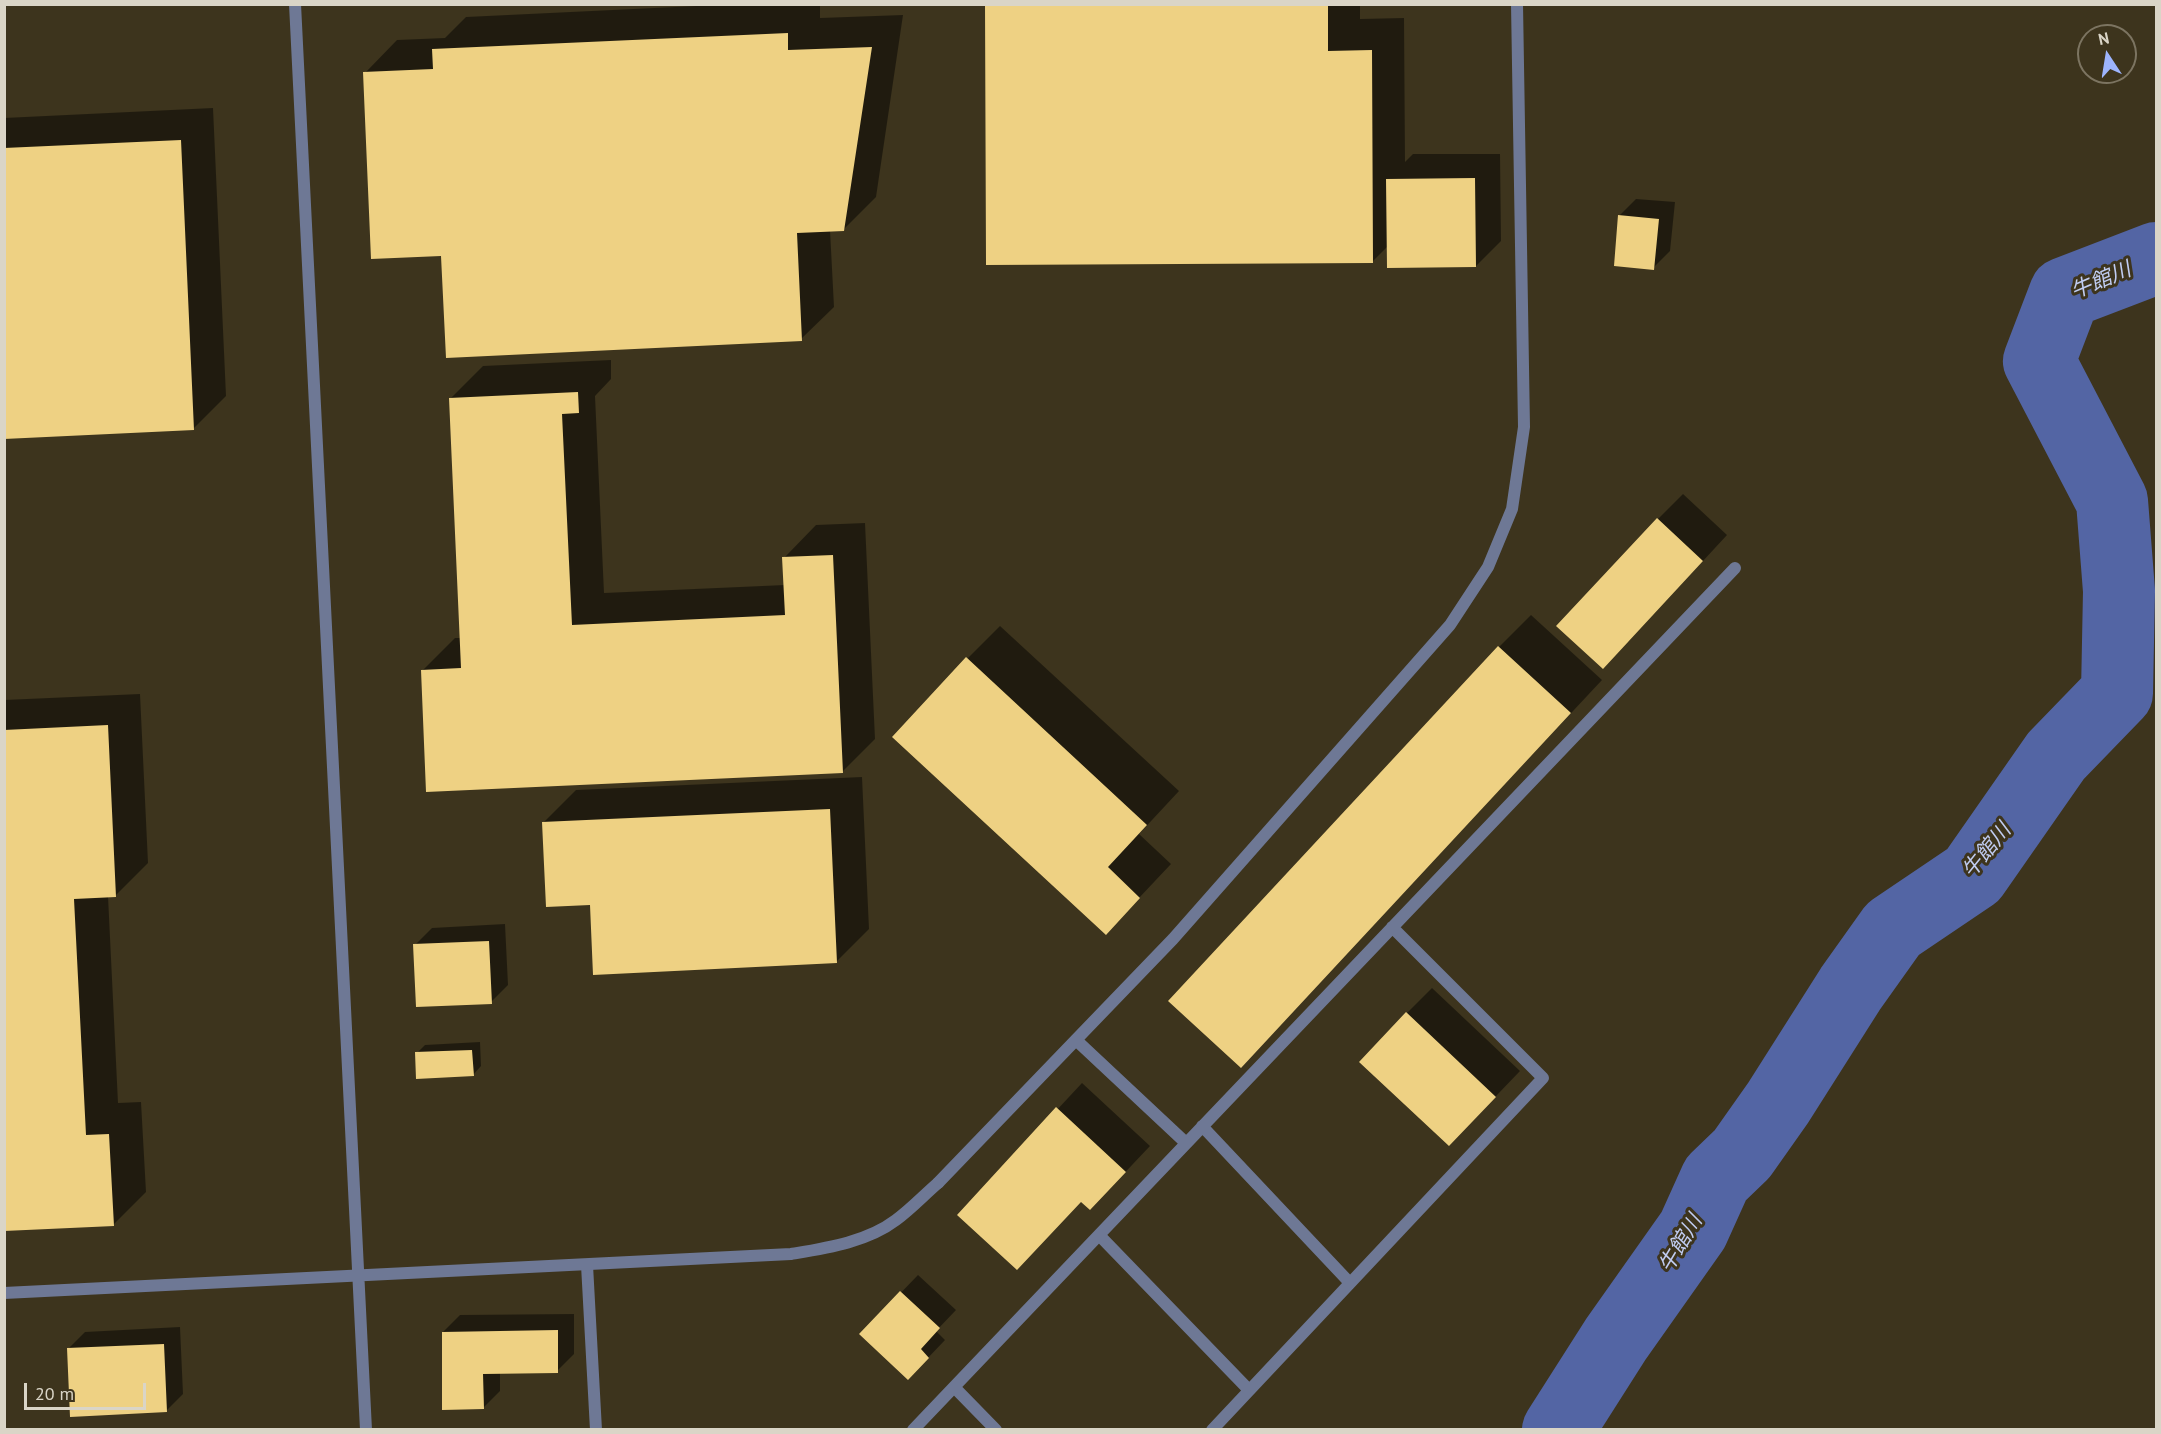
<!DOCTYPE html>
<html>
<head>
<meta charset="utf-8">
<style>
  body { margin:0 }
  #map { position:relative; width:2161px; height:1434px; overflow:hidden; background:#3d341d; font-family:"PT Sans",sans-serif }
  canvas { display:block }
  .frame { position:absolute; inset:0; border:6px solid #dad5c7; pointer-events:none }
  .north { position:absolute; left:2077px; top:24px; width:60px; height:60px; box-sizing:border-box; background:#3d341d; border:2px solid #7c7461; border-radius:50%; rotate:348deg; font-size:16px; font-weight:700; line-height:24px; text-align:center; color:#dad5c7 }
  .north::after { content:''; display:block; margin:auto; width:21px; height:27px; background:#9db4fd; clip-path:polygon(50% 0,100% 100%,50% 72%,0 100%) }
  .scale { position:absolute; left:24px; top:1383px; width:122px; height:27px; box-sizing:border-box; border:3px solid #dad5c7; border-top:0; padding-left:8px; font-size:18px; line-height:21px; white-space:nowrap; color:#dad5c7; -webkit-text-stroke:4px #3d341d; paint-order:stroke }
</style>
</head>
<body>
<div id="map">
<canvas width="2161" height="1434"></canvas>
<div class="frame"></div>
<div class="north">N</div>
<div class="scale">20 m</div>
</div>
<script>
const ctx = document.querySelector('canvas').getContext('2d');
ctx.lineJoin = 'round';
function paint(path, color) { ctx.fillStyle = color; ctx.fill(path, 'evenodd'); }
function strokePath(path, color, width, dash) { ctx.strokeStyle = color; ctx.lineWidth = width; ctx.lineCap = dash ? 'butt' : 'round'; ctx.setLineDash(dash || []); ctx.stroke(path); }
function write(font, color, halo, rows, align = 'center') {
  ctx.font = font + ' "PT Sans","Noto Sans JP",sans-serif'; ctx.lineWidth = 6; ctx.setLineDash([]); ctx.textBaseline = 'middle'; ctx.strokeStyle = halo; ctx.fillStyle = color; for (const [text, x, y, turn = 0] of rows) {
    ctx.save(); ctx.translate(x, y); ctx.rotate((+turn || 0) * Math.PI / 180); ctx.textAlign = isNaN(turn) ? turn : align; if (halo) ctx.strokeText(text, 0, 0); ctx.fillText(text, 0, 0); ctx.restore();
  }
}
paint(new Path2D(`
  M738,4H820V18L903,15L876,197L843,230H830L834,307L801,339L443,254L365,73L397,40L445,38L466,17Z
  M987,4H1360V19L1404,18L1405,162L1413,154H1500L1501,241L1476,266L1388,246L1372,262Z
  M213,108L226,396L193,429L4,438V118Z
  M1636,199L1675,202L1670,251L1653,268L1619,216Z
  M611,360V379L595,396L604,593L785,585L784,558L816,525L865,523L875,739L843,771L422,671L455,638H461L450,399L483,366Z
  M1683,494L1727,535L1628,642L1658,519Z
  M1531,615L1602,680L1241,1066L1499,647Z
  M1000,626L1179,791L1139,834L1171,864L1106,933L968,658Z
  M140,694L148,863L115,896H108L118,1103L141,1102L146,1192L113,1225L4,1230V700Z
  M862,777L869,929L836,962L592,904L544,822L576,790Z
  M505,924L508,985L491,1002L415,945L432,928Z
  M1432,988L1520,1071L1474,1119L1407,1013Z
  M480,1042L481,1066L473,1075L417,1053L425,1045Z
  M1082,1083L1150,1146L1115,1183L1081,1200L959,1215Z
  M918,1275L956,1310L936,1331L945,1340L925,1361L861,1334Z
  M574,1314V1354L557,1371L500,1372V1391L483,1408L443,1332L460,1315Z
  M180,1327L183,1394L166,1411L68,1349L85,1332Z`), '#0007');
strokePath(new Path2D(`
  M1558,1430L1616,1339L1693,1230L1716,1179L1742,1154L1778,1103L1851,988L1893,929L1973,875L2056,756L2117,693L2119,591L2112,501L2039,361L2065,293L2156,258`), '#5365a4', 72);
paint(new Path2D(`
  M985,4H1328V51L1372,50L1373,263L986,265Z
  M788,33V50L872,47L844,231L797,233L802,341L446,358L441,256L371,259L363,72L433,69L432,49Z
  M181,140L194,430L4,439V148Z
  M1475,178L1476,267L1387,268L1386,179Z
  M1618,215L1659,219L1654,270L1614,266Z
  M578,392L579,413L562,414L572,625L785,615L782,557L833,555L843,773L426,792L421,670L461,668L449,398Z
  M1657,518L1703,561L1603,669L1556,626Z
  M1498,646L1571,713L1241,1068L1168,1001Z
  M966,657L1147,825L1108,867L1140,898L1106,935L892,737Z
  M108,725L116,897L74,899L86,1135L109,1134L114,1226L4,1231V730Z
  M830,809L837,963L593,975L590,905L546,907L542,822Z
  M489,941L492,1004L416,1007L413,944Z
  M1406,1012L1496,1097L1449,1146L1359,1062Z
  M472,1050L474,1076L416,1079L415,1052Z
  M1056,1107L1126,1172L1090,1210L1081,1202L1017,1270L957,1215Z
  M900,1291L940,1328L921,1349L929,1358L908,1380L859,1334Z
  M558,1330V1373L483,1374L484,1409L442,1410V1332Z
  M164,1344L167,1412L70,1417L67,1348Z`), '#eed183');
strokePath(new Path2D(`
  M1076,1040L1186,1143
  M1202,1126L1350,1283
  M1099,1235L1249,1390
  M587,1265L596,1430
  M954,1387L996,1430
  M913,1430L1735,568
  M1212,1430L1543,1078L1392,927`), '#6e7895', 12);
strokePath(new Path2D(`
  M938,1183L1173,939L1450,625L1488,567L1512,509L1524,427L1517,4`), '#6e7895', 12);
strokePath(new Path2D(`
  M295,4L366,1430
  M4,1293L791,1254C827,1248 867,1242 896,1220C911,1209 924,1195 938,1183`), '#6e7895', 12);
write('italic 21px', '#c0ccf1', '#3d341d', [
  ["牛館川",2101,281,-23],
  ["牛館川",1987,851,-51],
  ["牛館川",1681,1244,-59]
]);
</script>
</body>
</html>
